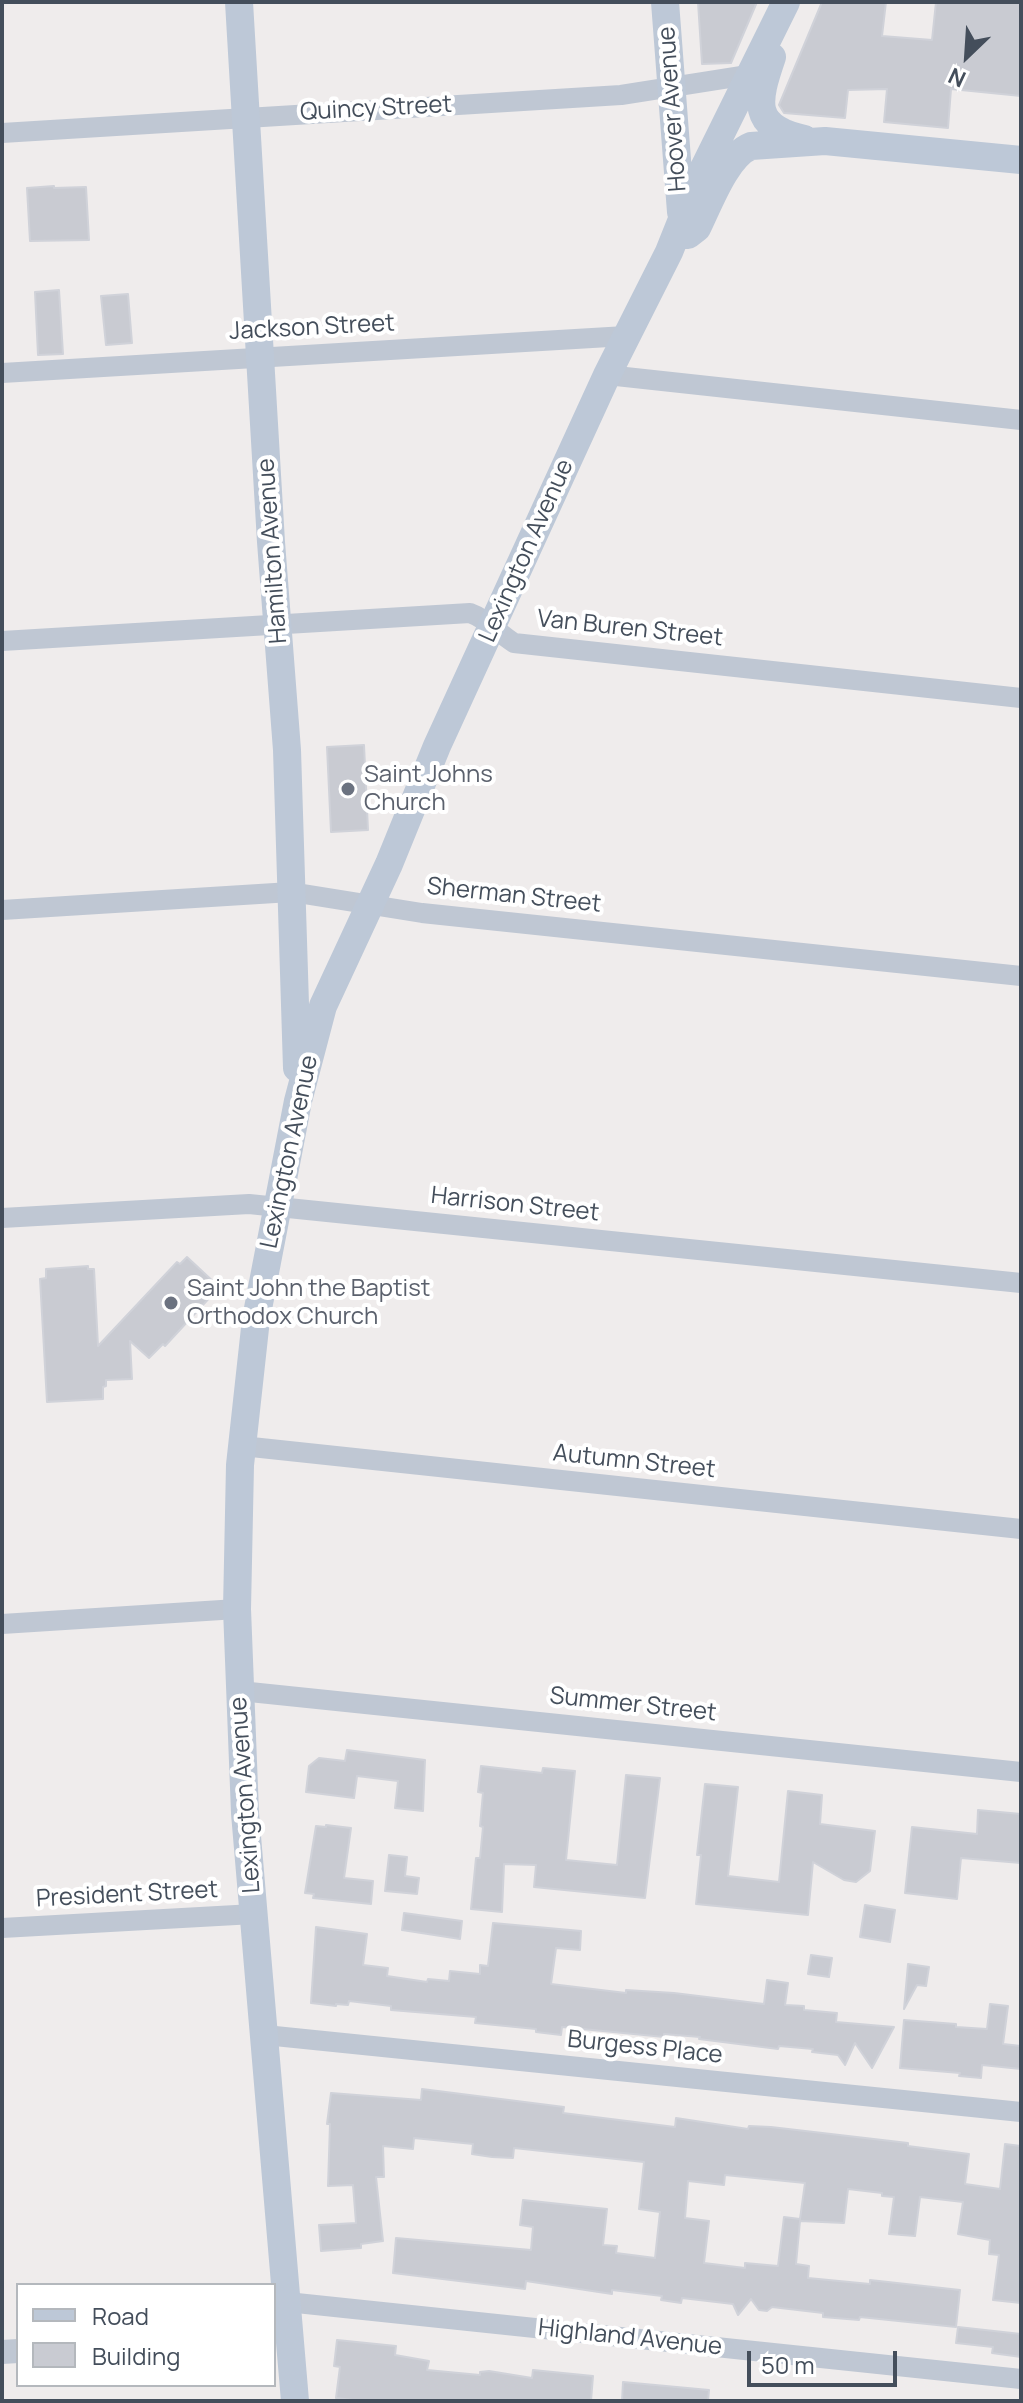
<!DOCTYPE html>
<html>
<head>
<meta charset="utf-8">
<style>
  body { margin:0 }
  #map { position:relative; width:1023px; height:2403px; overflow:hidden; background:#efecec; font-family:Manrope,sans-serif }
  canvas { display:block }
  .frame { position:absolute; inset:0; border:4px solid #444e5b; pointer-events:none }
  .legend { position:absolute; left:16px; top:2283px; width:260px; height:104px; box-sizing:border-box; background:#fff; border:2px solid #b4b8bd; margin:0; padding:10px 14px; list-style:none; font-size:24px; color:#444e5b }
  .legend li { display:flex; align-items:center; gap:16px; height:40px }
  .legend b { width:40px; border:2px solid #b4b8bd }
  .north { position:absolute; left:927px; top:16px; width:80px; height:80px; -webkit-text-stroke:6px #fff; paint-order:stroke; rotate:205deg; font-size:22px; font-weight:700; line-height:32px; text-align:center; color:#444e5b }
  .north::after { content:''; display:block; margin:auto; width:28px; height:36px; background:#444e5b; clip-path:polygon(50% 0,100% 100%,50% 72%,0 100%) }
  .scale { position:absolute; left:747px; top:2351px; width:150px; height:36px; box-sizing:border-box; border:4px solid #444e5b; border-top:0; padding-left:10px; font-size:24px; line-height:28px; white-space:nowrap; color:#444e5b; -webkit-text-stroke:6px #fff; paint-order:stroke }
</style>
</head>
<body>
<div id="map">
<canvas width="1023" height="2403"></canvas>
<div class="frame"></div>
<ul class="legend">
<li><b style="height:10px;background:#bdc8d7"></b>Road</li>
<li><b style="height:22px;background:#c9cbd2"></b>Building</li>
</ul>
<div class="north">N</div>
<div class="scale">50 m</div>
</div>
<script>
const ctx = document.querySelector('canvas').getContext('2d');
ctx.lineJoin = 'round';
function paint(path, color) { ctx.fillStyle = color; ctx.fill(path, 'evenodd'); }
function strokePath(path, color, width, dash) { ctx.strokeStyle = color; ctx.lineWidth = width; ctx.lineCap = dash ? 'butt' : 'round'; ctx.setLineDash(dash || []); ctx.stroke(path); }
function write(font, color, halo, rows, align = 'center') {
  ctx.font = font + ' Manrope,sans-serif'; ctx.lineWidth = 8; ctx.setLineDash([]); ctx.textBaseline = 'middle'; ctx.strokeStyle = halo; ctx.fillStyle = color; for (const [text, x, y, turn = 0] of rows) {
    ctx.save(); ctx.translate(x, y); ctx.rotate((+turn || 0) * Math.PI / 180); ctx.textAlign = isNaN(turn) ? turn : align; if (halo) ctx.strokeText(text, 0, 0); ctx.fillText(text, 0, 0); ctx.restore();
  }
}
const building = new Path2D(`
  M698,2H757L731,63L702,64Z
  M822,2H886L882,36L932,40L936,2H1021V96L951,89L948,128L884,122L887,89L848,90L845,118L784,113L779,105Z
  M54,186V188L86,187L89,240L30,241L27,188Z
  M59,290L63,354L38,355L35,292Z
  M128,294L132,343L106,345L101,296Z
  M364,745L368,830L331,832L327,747Z
  M187,1257L217,1285L210,1292L213,1294L165,1346L163,1344L149,1358L130,1341L132,1379L106,1380V1386L103,1387V1399L47,1402L40,1279L46,1278V1269L88,1266V1269H94L98,1346L177,1262L180,1264Z
  M347,1750L425,1760L423,1811L395,1808L398,1781L357,1776L354,1798L306,1792L309,1766L319,1758L345,1761Z
  M481,1766L542,1773L543,1768L575,1771L566,1860L617,1865L626,1775L660,1778L645,1898L534,1887L536,1865L504,1864L502,1912L471,1909L476,1858H480L483,1827L480,1826L483,1793L478,1792Z
  M705,1784L738,1787L728,1876L779,1882L788,1791L822,1795L820,1824L875,1831L870,1871L856,1882L844,1880L813,1862L808,1915L696,1904L701,1855H697Z
  M978,1810L1021,1814V1863L961,1858L957,1899L905,1893L912,1827L977,1834Z
  M326,1825L351,1828L344,1878L373,1881L371,1904L313,1898L314,1894L305,1893L316,1826L326,1827Z
  M389,1855L407,1857L405,1876L419,1878L417,1894L385,1891Z
  M865,1905L895,1910L890,1942L860,1937Z
  M404,1913L462,1921L460,1939L402,1930Z
  M493,1923L581,1931L580,1950L556,1948L551,1984L626,1993V1990L674,1993L764,2004L767,1980L788,1983L785,2005L804,2006V2010L837,2013L836,2022L894,2027L872,2068L855,2043L845,2065L838,2055L812,2052L813,2049L779,2046L778,2049L699,2039L700,2037L664,2034V2037L562,2027L561,2035L536,2032V2029L475,2023L476,2017L391,2010V2006L349,2001L348,2005L336,2004V2006L311,2003L316,1927L367,1934L363,1965L388,1968L387,1976L427,1982L428,1979L449,1981L450,1971L480,1974V1965L488,1966Z
  M811,1955L832,1958L829,1977L808,1974Z
  M908,1964L929,1967L926,1986L917,1985L904,2009Z
  M990,2004L1008,2006L1003,2044L1021,2046V2069L982,2065L981,2078L959,2076L960,2073L900,2068L904,2020L956,2024V2027L987,2029Z
  M422,2089L564,2107L563,2113L675,2127L676,2118L748,2129L749,2126L771,2127L908,2143V2146L969,2154L965,2184L1000,2189L1005,2144L1021,2146V2303L993,2300L999,2255L989,2254L990,2240L958,2234L963,2202L920,2197L915,2236L889,2234L894,2197L882,2196V2193L848,2189L844,2223L800,2221L796,2264L809,2266L808,2278L870,2284V2280L960,2290L956,2327L860,2317L859,2320L823,2317V2313L772,2307L767,2311L759,2310L751,2299L738,2315L733,2304L682,2298L681,2303L661,2300L662,2296L612,2290V2294L526,2281L525,2289L393,2273L396,2238L531,2250L533,2227L520,2225L523,2200L607,2209L603,2245L617,2246L616,2253L655,2258L660,2212L639,2209L644,2162L514,2148L513,2158L492,2157L472,2154L473,2144L414,2138L413,2149L383,2146L384,2177H376L383,2241L361,2244V2248L321,2251L319,2225L356,2223L353,2185L328,2186L330,2124H327L331,2093L421,2100ZM725,2175L805,2183L800,2219L784,2217L778,2266L745,2263V2268L704,2263L709,2221L685,2218L688,2181L724,2185Z
  M958,2327L1021,2334V2357L992,2353L993,2347L956,2343Z
  M337,2340L396,2346L395,2355L429,2361L427,2370L480,2375V2372L489,2371L532,2378L533,2370L593,2376L591,2401H361L336,2398L340,2367L334,2366Z
  M623,2382L709,2390L708,2401H622Z`);
paint(building, '#c9cbd2');
strokePath(building, '#d0d2d9', 2);
strokePath(new Path2D(`
  M2,133L621,95L748,75
  M2,373L626,336
  M607,375L1021,420
  M2,641L470,613C487,619 498,633 514,643L1021,698
  M2,910L291,892L422,913L1021,976
  M2,1218L249,1204L1021,1283
  M242,1446L1021,1529
  M2,1624L237,1609
  M240,1691L1021,1772
  M2,1928L254,1914
  M265,2035L1021,2112
  M287,2302L1021,2379`), '#bfc7d3', 20);
strokePath(new Path2D(`
  M2,2352L18,2351`), '#bfc7d3', 24);
strokePath(new Path2D(`
  M239,2L271,542L287,750L297,1068
  M665,2L681,212
  M772,57C757,101 750,127 804,139
  M688,235L697,228C709,204 726,156 751,146L825,141L1021,160
  M295,2401L245,1813L237,1609L240,1465L256,1319L298,1101L323,1006L389,864L437,746L607,375L669,252L697,182L786,2`), '#bdc8d7', 28);
for (const [x, y, r, color] of [
  [348,789,8,"#6b7280"],
  [171,1303,8,"#6b7280"]
]) { const dot = new Path2D(); dot.arc(x, y, r, 0, 2 * Math.PI); ctx.fillStyle = color; ctx.fill(dot); strokePath(dot, '#fff', 3); }
write('24px', '#444e5b', '#fff', [
  ["Quincy Street",376,109,-3],
  ["Hoover Avenue",673,109,-94],
  ["Jackson Street",312,328,-3],
  ["Hamilton Avenue",273,551,-94],
  ["Lexington Avenue",527,551,-66],
  ["Van Buren Street",630,629,6],
  ["Sherman Street",514,896,6],
  ["Lexington Avenue",290,1152,-78],
  ["Harrison Street",515,1205,6],
  ["Autumn Street",634,1462,6],
  ["Summer Street",633,1705,6],
  ["Lexington Avenue",246,1795,-94],
  ["President Street",127,1895,-3],
  ["Burgess Place",645,2048,6],
  ["Highland Avenue",630,2338,6]
]);
write('24px', '#5b616d', '#fff', [
  ["Saint Johns",364,775],
  ["Church",364,803],
  ["Saint John the Baptist",187,1289],
  ["Orthodox Church",187,1317]
], 'left');
</script>
</body>
</html>
